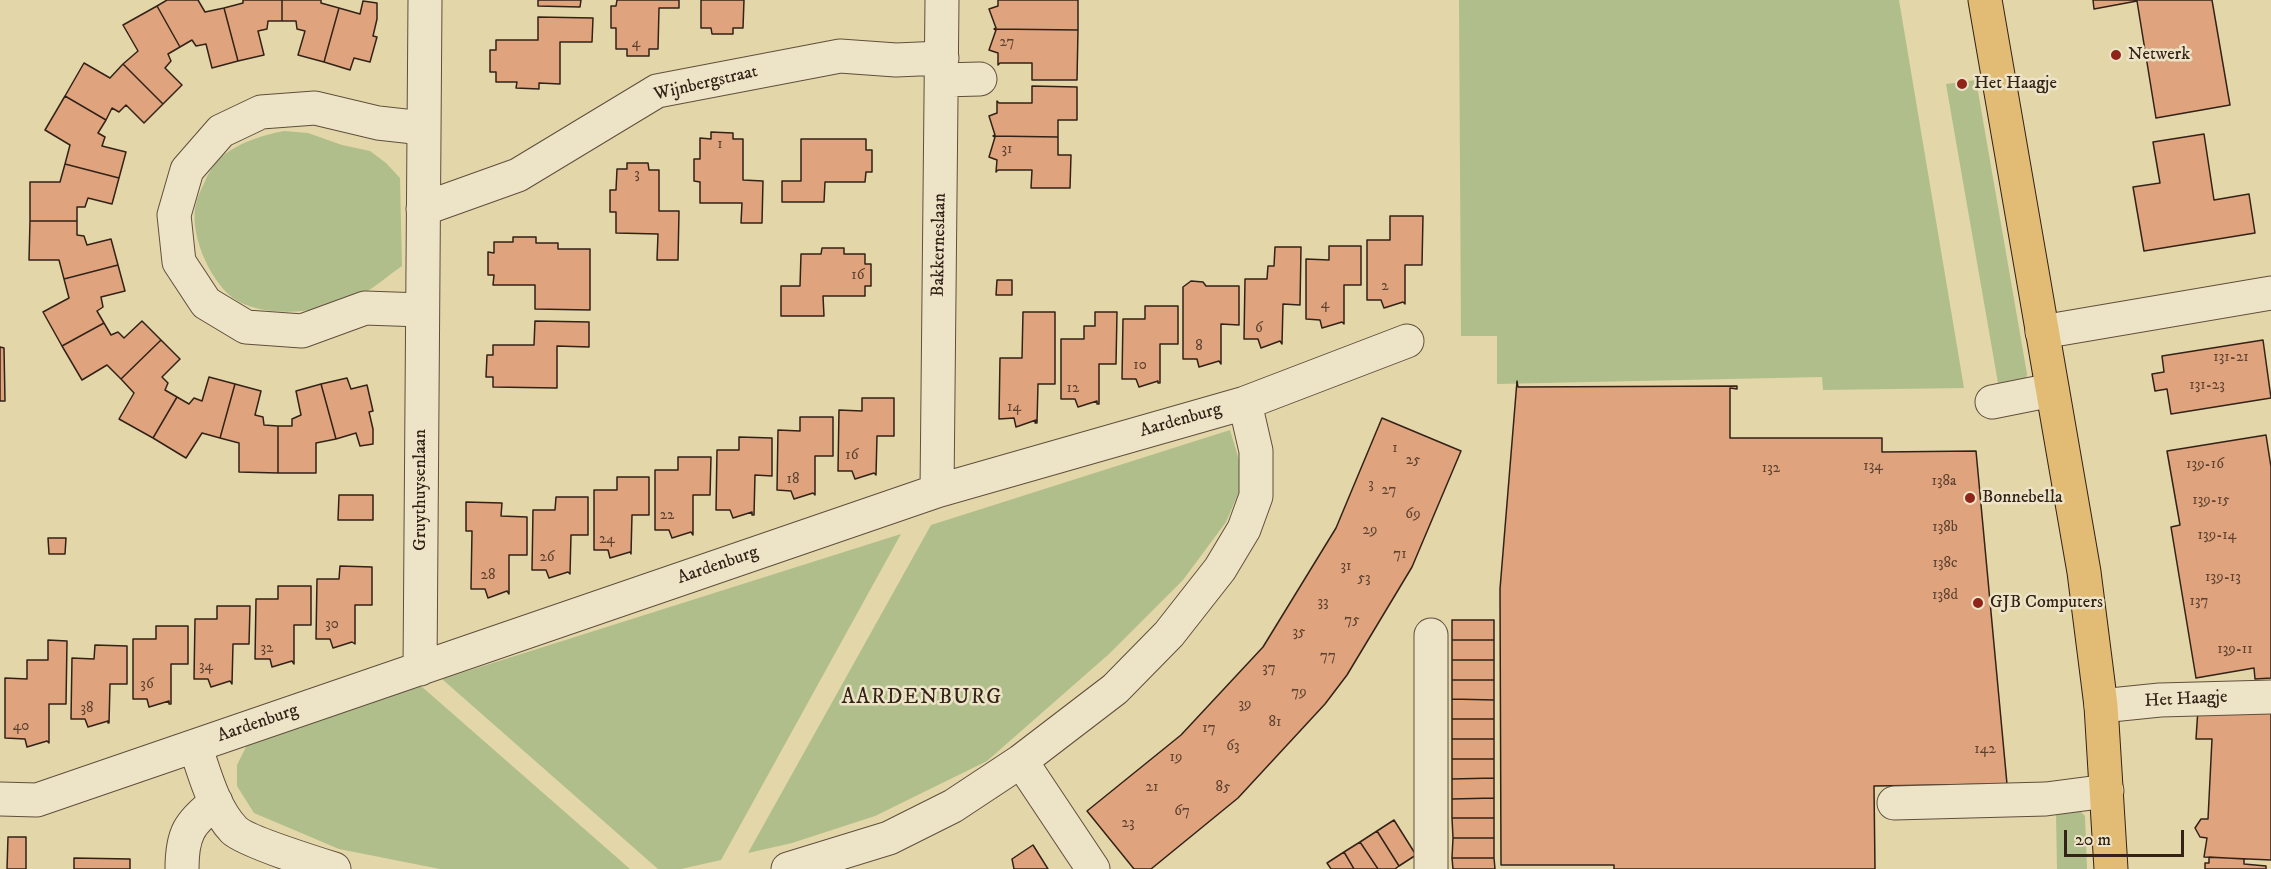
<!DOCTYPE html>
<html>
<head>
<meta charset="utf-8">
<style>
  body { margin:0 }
  #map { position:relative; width:2271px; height:869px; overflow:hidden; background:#e3d6a9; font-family:"IM FELL DW Pica",serif }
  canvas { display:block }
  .scale { position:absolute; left:2064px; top:830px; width:120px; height:27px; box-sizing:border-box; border:3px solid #332217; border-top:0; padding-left:8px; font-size:18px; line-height:21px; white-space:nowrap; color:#332217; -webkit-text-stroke:4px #ede4c7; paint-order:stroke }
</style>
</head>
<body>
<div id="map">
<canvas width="2271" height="869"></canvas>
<div class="scale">20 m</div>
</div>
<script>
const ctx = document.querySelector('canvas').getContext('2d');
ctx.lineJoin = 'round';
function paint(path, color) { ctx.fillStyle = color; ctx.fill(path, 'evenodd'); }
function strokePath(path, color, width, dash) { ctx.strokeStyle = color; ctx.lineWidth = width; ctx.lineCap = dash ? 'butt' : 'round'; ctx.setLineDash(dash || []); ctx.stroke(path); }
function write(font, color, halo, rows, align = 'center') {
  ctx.font = font + ' "IM FELL DW Pica",serif'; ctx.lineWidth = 5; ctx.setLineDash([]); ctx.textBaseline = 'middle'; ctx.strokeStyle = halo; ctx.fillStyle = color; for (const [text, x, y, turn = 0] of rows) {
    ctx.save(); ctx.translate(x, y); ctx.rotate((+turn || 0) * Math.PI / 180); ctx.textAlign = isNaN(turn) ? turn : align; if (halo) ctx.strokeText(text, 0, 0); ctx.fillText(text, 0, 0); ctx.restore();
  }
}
paint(new Path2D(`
  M1459,0H1899L1964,388L1823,390L1822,377L1497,384V336H1461Z
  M1976,80L2027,374L2026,380L1998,383L1946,84Z
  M284,131L308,133L342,145L370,151L386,163L400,178L402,266C386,277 370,292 352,299C321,313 262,319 233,298C209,280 187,230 197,200C199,193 203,186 206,179C210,170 217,160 225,154C243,141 264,135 284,131Z
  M1230,430L1239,460V492L1226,522L1183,580L1109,654L987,761L875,816L792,843L748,853L931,525Z
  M901,534L721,860L681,869H658L442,679Z
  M421,686L630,869H440L339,849L254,813L237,786V765L249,741Z
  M2080,811L2085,816L2087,869H2057L2056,813Z`), '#b0be8b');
const building = new Path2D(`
  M167,0H198L205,12L224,8L238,61L212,68L206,44L196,46L192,40L180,47L157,6Z
  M243,0H282V21H268L267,29L258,31L264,55L238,61L224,8L243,3Z
  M282,0H321V3L339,8L324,62L298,55L305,31L297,29L296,21H282Z
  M538,0H581L580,7L538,6Z
  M617,0H679V8H659L658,49H649V56H627V49H616V28H611V6H616Z
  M701,0H744L743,28H733V34H712L711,28H701Z
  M998,0H1078V30L994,29L996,28L989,9L998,6Z
  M2093,0H2212L2230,105L2156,118L2137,1L2094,9Z
  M363,1L377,3V19L373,36L377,37L370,62L354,58L350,70L324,62L339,8L360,14Z
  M157,6L180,47L168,54L171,61L165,68L182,85L163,104L123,64L138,51L123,25Z
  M538,17L593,18L592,42H560V84L539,83V89L516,88L517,82H496V72H490V50H496V40H538Z
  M994,29L1078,30L1077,80H1032V63H1000L998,65V53L989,50L996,30Z
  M84,63L110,78L123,64L163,104L144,123L126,105L119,112L112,108L106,120L65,96Z
  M1032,86L1077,87V120H1058V137L993,136L995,135L989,116L997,113V101L999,103H1032Z
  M65,96L106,120L98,133L105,137L102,146L126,152L119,178L65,164L70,145L45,130Z
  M711,132L733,133V139H743V180L763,181L762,223H741L742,203H700V182L694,181V159H700V138L711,139Z
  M2204,134L2214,200L2249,194L2255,233L2144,251L2133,187L2160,183L2153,142Z
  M993,136L1058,137V155H1071L1070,188H1031L1032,170H998L996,172L997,160L989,157L995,137Z
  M801,139H866V150H872V172H866L865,182H825L824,202H782V181H801Z
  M627,163H648L649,170H659V211H679L678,260H657L658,234L616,233V212H610V190H616L617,169H627Z
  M65,164L119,178L112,204L88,198L85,207H77V221H30V182H60Z
  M1390,216H1423L1422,265H1405V304L1403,302L1384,308L1381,300H1367V240H1390Z
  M30,221H77V235L84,236L87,245L111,239L118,265L64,279L59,260H29Z
  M513,237H536V243H558V249H590V310L535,309V285H493L494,275H488V252L494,253V242H513Z
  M1329,246H1361V285H1344V324L1342,322L1322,328L1320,320L1306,319V259L1329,260Z
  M1275,247H1301L1300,305L1283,304L1282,344L1280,341L1261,348L1258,339H1244L1245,279H1267L1268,266H1274Z
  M822,248H844V254H865V264H871V286H865V296H823L824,316H781V286H800L801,254H821Z
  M118,265L125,291L101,297L103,307L97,311L104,323L62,346L43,312L69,298L64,279Z
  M997,280H1012V295H996Z
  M1191,281L1203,282L1206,286H1239V325L1221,324V364L1219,361L1199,367L1197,359H1183V287Z
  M1145,306H1178V344H1160V383H1158V381L1139,387L1136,379H1122L1123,319H1145Z
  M1023,312H1055V384H1038L1037,423H1035L1036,420L1016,427L1014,418L999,419L1000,358H1022Z
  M1095,312H1117L1116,364H1099V404H1097V401L1078,407L1075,399H1061V339H1084V326H1095Z
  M142,321L161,340L121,379L107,365L82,380L62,346L104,323L111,335L118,332L124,338Z
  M535,321L589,322V347L557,346V388L493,387V377H486L487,355H493V345H534Z
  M161,340L180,359L162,377L168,383L165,390L177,397L153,438L119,419L134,393L121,379Z
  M2263,340L2271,398L2171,414L2167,389L2155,391L2152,374L2164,372L2162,356Z
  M0,347L4,348L5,401H0Z
  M209,377L235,384L220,438L202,433L186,458L153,438L177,397L189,404L194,398L202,401Z
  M347,378L351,389L367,385L373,411L369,412L373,429V444L360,446L356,433L336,439L321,384Z
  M1517,381L1518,387L1737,386V389L1730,388V438H1882V452L1976,451L2007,784L1874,786L1875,869H1614V865H1501L1500,589Z
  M235,384L261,391L255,415L263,417L264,425L278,426V473L239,472V443L220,438Z
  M321,384L336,439L316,443V473H278V426H292V419L301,415L296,391Z
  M862,398H894V436H877L876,475L874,473L855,479L852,471H838L839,410L862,411Z
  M800,417H833V456H815V495L813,493L794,499L791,491L777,490L778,430L800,431Z
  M1382,418L1461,451L1412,567L1347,675L1325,704L1238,798L1151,869H1134L1087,811L1181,735L1263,647L1336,528Z
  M2266,435L2271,467V678L2255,679L2254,668L2196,678L2171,527L2180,525L2167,451Z
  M739,437L772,438V476L755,475L754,515H752V512L733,518L730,510H716L717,450H739Z
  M678,457H711L710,495H693V535L691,532L672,538L669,530H655V470H678Z
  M617,477H649V515H632L631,554L630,552L610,558L608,550H594V490H617Z
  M339,495H373V520H338Z
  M556,497H588V535H571L570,574L568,572L549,578L546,570H532L533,510H555Z
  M466,502L502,503L501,516L527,517V555H509V594L507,591L488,598L485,589H471L472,531H466Z
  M48,538H66L65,554H49Z
  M340,566L372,567V605H355V644L352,642L333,648L330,639H316L317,579H339Z
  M278,586H311V625H294V664L292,661L272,667L270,659H255L256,599H278Z
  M217,606H250L249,644H233L232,684L230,681L211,687L208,679H194L195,619H217Z
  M1452,620H1494V640H1452Z
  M156,626H188V664H171V704H169V701L149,707L147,699H133V639H156Z
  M48,640L67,641L66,704H49V743L47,741L27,747L25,739L5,738V678L27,679V660H48Z
  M1452,640H1494V660H1452Z
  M95,645L127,646V684H110L109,723H108V721L88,727L85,719H71L72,658L94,659Z
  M1452,660H1494V680H1452Z
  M1452,680H1494V700L1452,699Z
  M1452,699L1494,700V719H1452Z
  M2198,709L2271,713V860L2204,857L2207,838L2200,837L2195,828L2201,819H2208L2212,739H2196Z
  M1452,719H1494V739H1452Z
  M1452,739H1494V759H1452Z
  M1452,759H1494V778L1452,779Z
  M1494,778V798L1452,799V779Z
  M1494,798V818H1452V799Z
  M1452,818H1494V838H1453Z
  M1394,820L1416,855L1399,866L1377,831Z
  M1377,831L1399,866L1395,869H1378L1360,842Z
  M8,837H26V869H7Z
  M1453,838H1494V858H1452Z
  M1360,842L1378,869H1354L1344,852Z
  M1033,845L1048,869H1014L1012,859Z
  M1344,852L1354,869H1331L1327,863Z
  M2209,857L2244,859V864L2266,866V869H2205V863H2209Z
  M74,858L130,859V869H74Z
  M1452,858H1494L1495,869H1453Z`);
paint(building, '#dfa47e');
strokePath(building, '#332217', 1.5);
const minor = new Path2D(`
  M942,80L980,79
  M423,209L518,175L657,91L840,56L896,60L942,58
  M422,310L365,308L302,331L246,327L206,303L179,262L174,215L187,170L221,131L261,112L315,108L378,123L423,128
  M2042,332L2271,293
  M1992,402L2052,390
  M937,491L942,0
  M1431,635V869
  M420,669L425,0
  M2101,706L2160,700L2271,697
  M195,746C205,774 213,808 234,830C245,841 315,863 334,869
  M1021,761L1093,869
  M0,799L37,800L937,491L1245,403L1407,341
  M1894,803L2046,799L2107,791
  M182,869C182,834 189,823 216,802
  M788,869L889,838L953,806L1021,761L1115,689L1169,634L1220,569L1244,529L1256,496V451L1245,403`);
const major = new Path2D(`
  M1985,0L2084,572L2101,706L2111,869`);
strokePath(minor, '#5f4f3c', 35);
strokePath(major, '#332217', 35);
strokePath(minor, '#ede4c7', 33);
strokePath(major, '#e2bb74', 33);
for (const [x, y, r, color] of [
  [2116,55,6,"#8f2418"],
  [1962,84,6,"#8f2418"],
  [1970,498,6,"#8f2418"],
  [1978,603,6,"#8f2418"]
]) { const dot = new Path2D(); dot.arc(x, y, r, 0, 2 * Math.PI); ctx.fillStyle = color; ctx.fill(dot); strokePath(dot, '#ede4c7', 2); }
write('15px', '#5e4231', null, [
  ["27",1007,43],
  ["4",636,44],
  ["1",720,145],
  ["31",1007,150],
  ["3",637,175],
  ["16",858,276],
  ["2",1385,287],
  ["4",1325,305],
  ["6",1259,329],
  ["8",1199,347],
  ["131-21",2231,358],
  ["10",1140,366],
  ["131-23",2207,386],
  ["12",1073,389],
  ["14",1014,408],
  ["1",1395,449],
  ["16",852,456],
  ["25",1413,461],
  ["139-16",2205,465],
  ["134",1873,467],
  ["132",1771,469],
  ["18",793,480],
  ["138a",1944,482],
  ["3",1371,485],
  ["27",1389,491],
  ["139-15",2211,501],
  ["69",1413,515],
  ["22",667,516],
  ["138b",1945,528],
  ["29",1370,531],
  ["139-14",2217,536],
  ["24",607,540],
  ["71",1400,555],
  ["26",547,558],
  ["138c",1945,564],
  ["31",1346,567],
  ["28",488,576],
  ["139-13",2223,578],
  ["53",1364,579],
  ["138d",1945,596],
  ["137",2199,602],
  ["33",1323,603],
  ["75",1352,621],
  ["30",332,625],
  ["35",1299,633],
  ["32",267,649],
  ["139-11",2235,650],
  ["77",1328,657],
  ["34",206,667],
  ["37",1269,669],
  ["36",147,685],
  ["79",1299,693],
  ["39",1245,705],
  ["38",87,709],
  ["81",1275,723],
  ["40",21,727],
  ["17",1209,729],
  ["63",1233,747],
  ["142",1985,750],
  ["19",1176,758],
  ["21",1152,788],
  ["85",1223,788],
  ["67",1182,812],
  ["23",1128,824]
]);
write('18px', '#332217', '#ede4c7', [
  ["Netwerk",2128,55],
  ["Het Haagje",1974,84],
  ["Bonnebella",1982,498],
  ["GJB Computers",1990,603]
], 'left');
write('18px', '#332217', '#ede4c7', [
  ["Wijnbergstraat",706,84,-13],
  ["Bakkerneslaan",940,245,-89],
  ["Aardenburg",1181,421,-16],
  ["Gruythuysenlaan",421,490,-90],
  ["Aardenburg",718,566,-19],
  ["Het Haagje",2186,700,-3],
  ["Aardenburg",258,724,-19]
]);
ctx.letterSpacing = '1.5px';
write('21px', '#332217', '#ede4c7', [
  ["AARDENBURG",922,699]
]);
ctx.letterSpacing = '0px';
</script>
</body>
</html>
